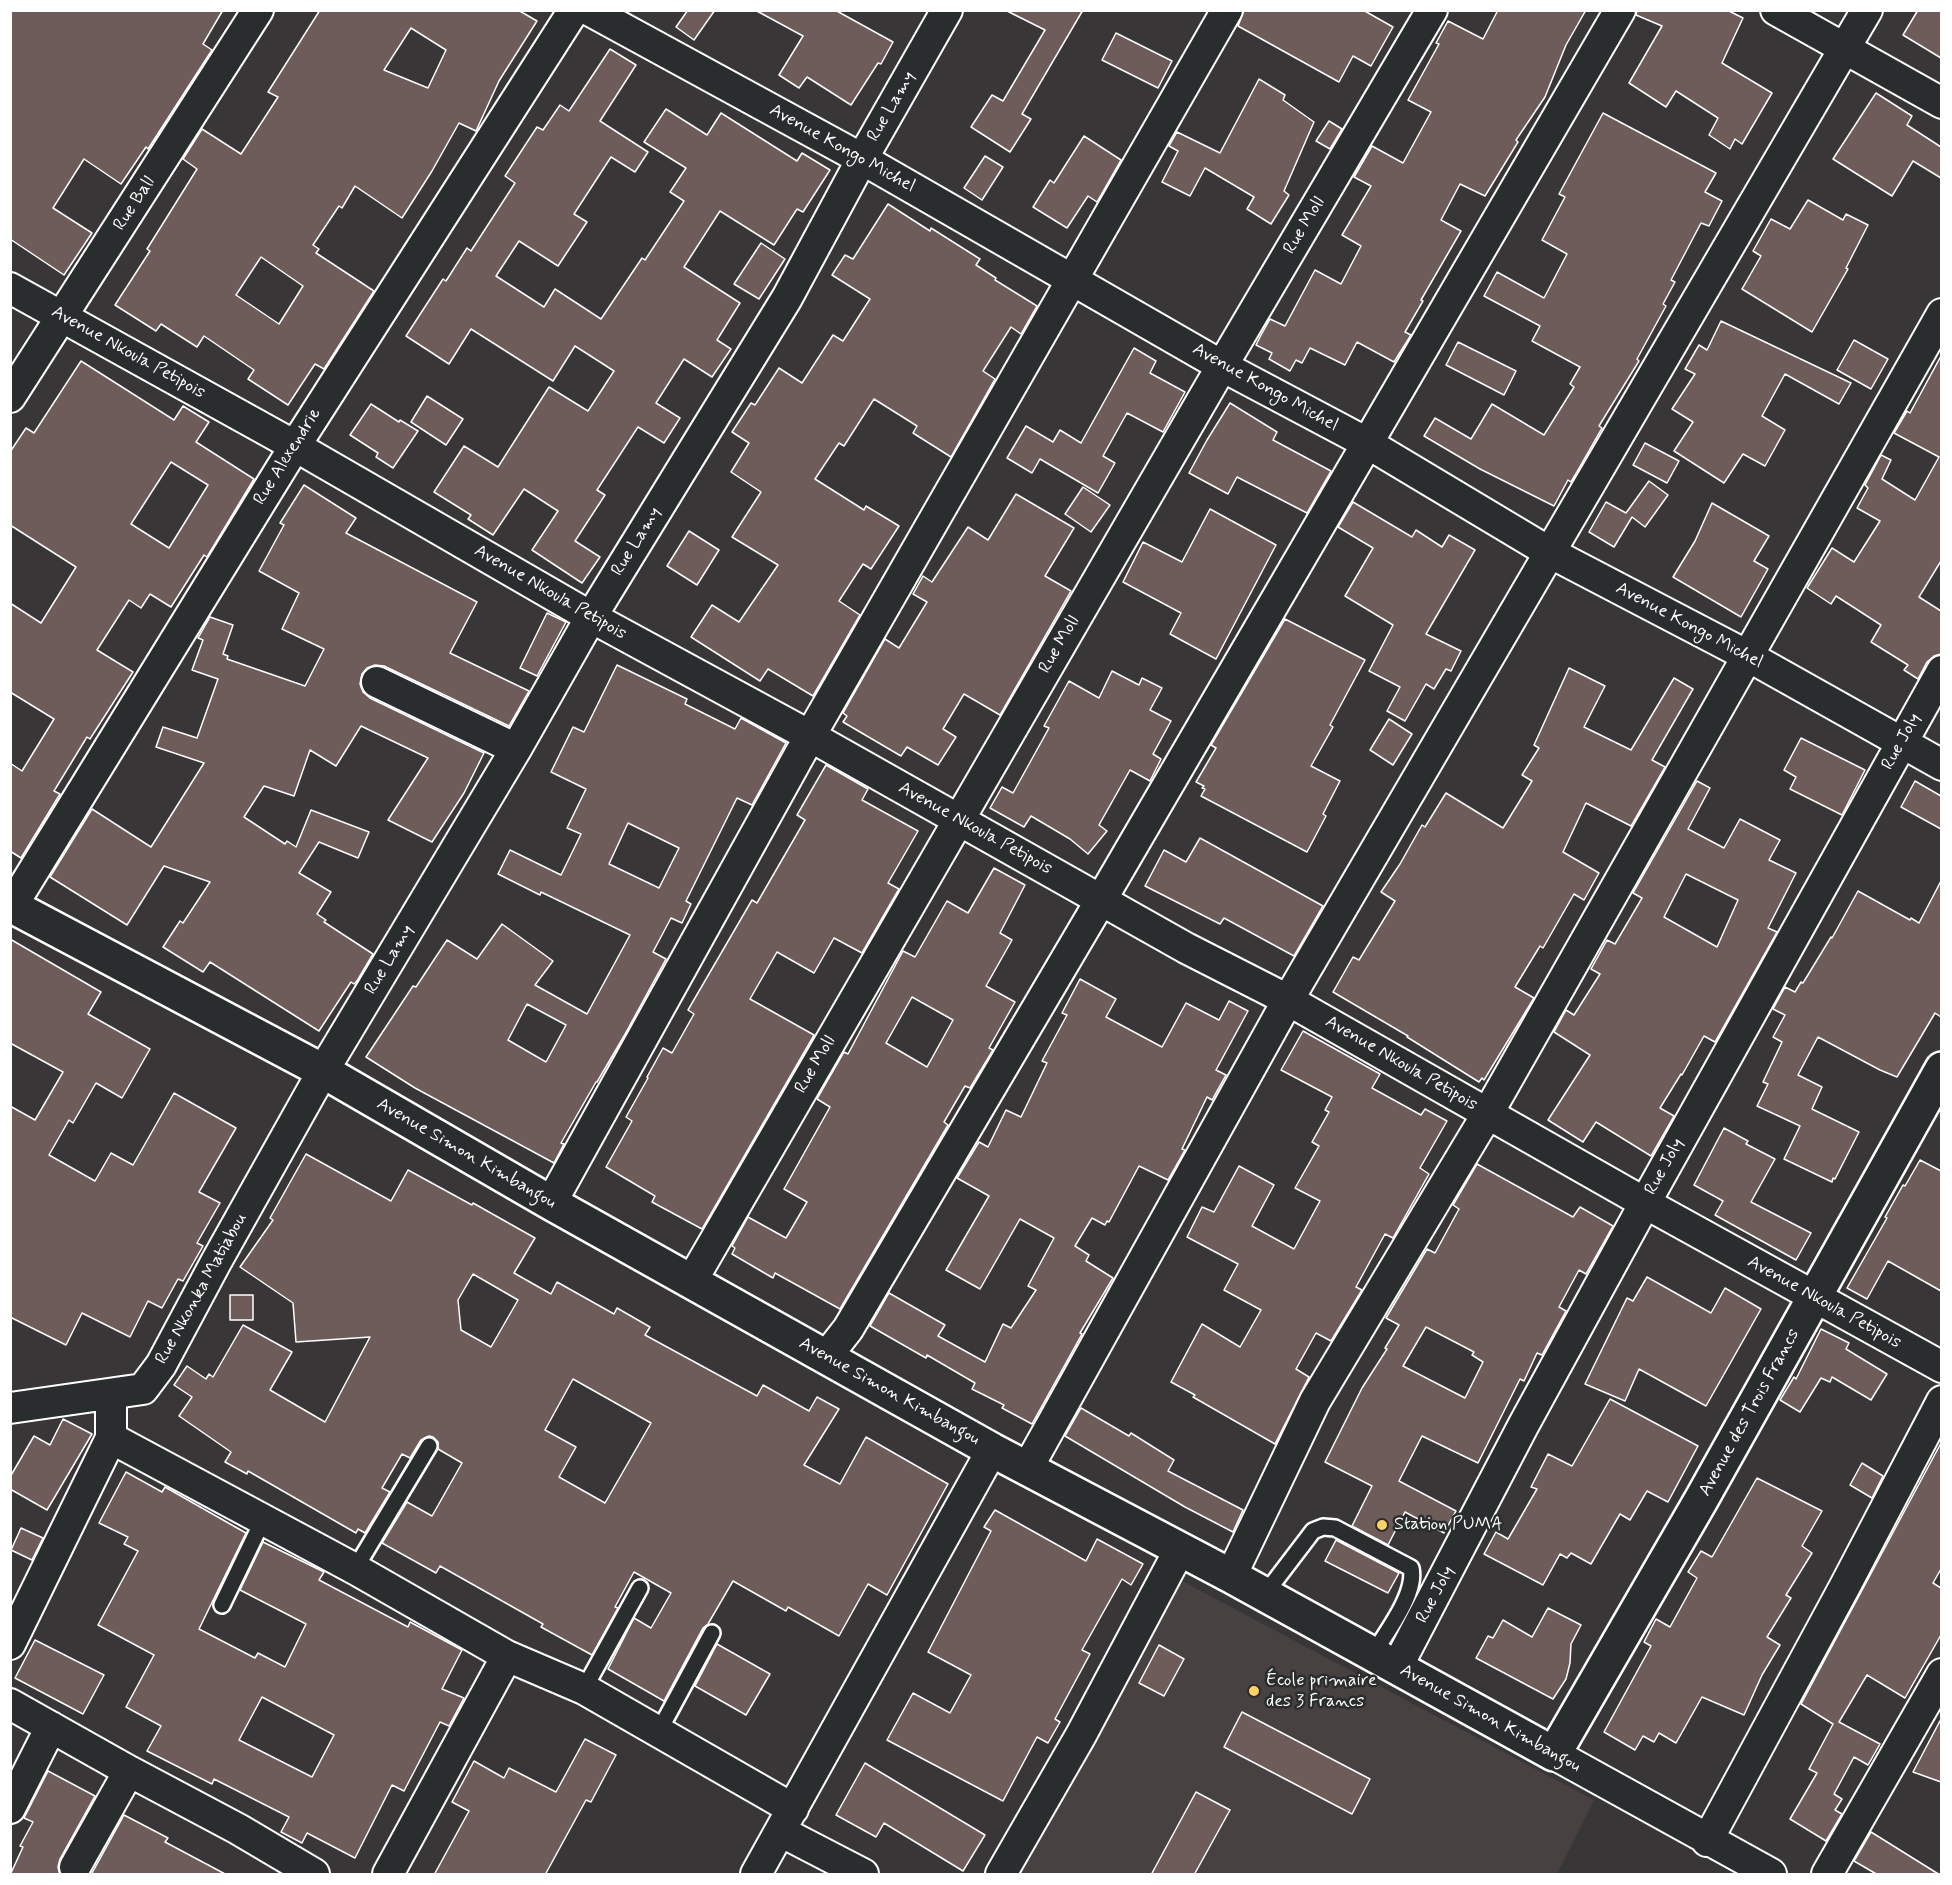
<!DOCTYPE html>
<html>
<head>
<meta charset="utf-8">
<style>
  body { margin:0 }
  #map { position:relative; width:1952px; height:1885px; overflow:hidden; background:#383637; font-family:Mynerve,sans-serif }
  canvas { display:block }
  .frame { position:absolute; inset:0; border:12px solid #fff; pointer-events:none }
</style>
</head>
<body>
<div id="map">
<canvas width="1952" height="1885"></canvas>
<div class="frame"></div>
</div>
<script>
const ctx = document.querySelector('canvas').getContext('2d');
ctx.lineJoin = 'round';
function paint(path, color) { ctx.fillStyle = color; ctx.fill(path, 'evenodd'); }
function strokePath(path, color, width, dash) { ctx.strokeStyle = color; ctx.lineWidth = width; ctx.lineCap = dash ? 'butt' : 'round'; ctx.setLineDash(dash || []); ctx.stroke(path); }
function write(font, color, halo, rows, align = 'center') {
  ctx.font = font + ' Mynerve,sans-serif'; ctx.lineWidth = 5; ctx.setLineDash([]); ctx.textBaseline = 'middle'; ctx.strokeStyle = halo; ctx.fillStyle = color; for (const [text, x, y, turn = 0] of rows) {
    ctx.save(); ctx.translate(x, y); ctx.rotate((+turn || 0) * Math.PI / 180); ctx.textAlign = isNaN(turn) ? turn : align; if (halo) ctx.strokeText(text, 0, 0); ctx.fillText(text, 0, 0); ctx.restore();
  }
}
paint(new Path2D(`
  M1182,1581L1594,1800L1557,1874H1017Z`), '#484142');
const building = new Path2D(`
  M10,10H223L203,44L212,50L148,149L146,147L121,184L84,159L53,208L92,233L64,275L10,239Z
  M320,10H518L537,21L499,81L476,131L459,123L432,171L402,218L355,186L342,208L339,206L313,245L319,249L316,253L374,291L324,369L315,364L288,405L248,379L254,370L204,336L197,347L161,324L156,331L115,305L150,251L147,249L197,169L183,159L202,129L241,154L278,97L268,92ZM411,28L446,50L428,88L384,70ZM261,257L303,286L279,324L236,295Z
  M688,10H715L694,40L676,27Z
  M755,10H835L893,42L881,64L878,63L851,105L807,77L799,88L779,75L803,36Z
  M1005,10H1083L1022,114L1031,119L1010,152L971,127L992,95L1003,101L1045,30Z
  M1244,10H1363L1393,27L1371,66L1353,56L1339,82L1238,26Z
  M1498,10H1586L1566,45L1545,97L1516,140L1518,142L1485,196L1460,184L1441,220L1461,231L1421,300L1423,301L1405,332L1411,335L1394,362L1357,342L1345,365L1310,348L1302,363L1296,360L1290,371L1269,359L1272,353L1256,345L1261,335L1270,319L1285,326L1315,270L1341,284L1361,246L1342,235L1371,186L1354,177L1372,146L1403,163L1431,112L1408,100L1439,44L1436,43L1448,21L1483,39Z
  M1637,10H1727L1743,18L1722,63L1772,93L1742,144L1735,139L1730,149L1709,135L1718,118L1676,91L1666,107L1629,83L1662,26L1636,15Z
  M1918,10H1941V58L1903,35Z
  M1116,33L1172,61L1158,88L1102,60Z
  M610,49L636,65L600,121L648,152L635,172L611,157L574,214L587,222L558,266L519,241L496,276L544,307L555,289L601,319L642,258L645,260L684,201L670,192L686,168L644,142L666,109L707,135L721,113L797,161L802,153L830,170L803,212L797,209L774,245L720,211L684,267L740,303L717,340L731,349L712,377L684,359L656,403L680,418L664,443L638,427L597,490L605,495L575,541L600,557L582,583L532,550L558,511L524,489L493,535L468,519L471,515L434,492L464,446L498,467L549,387L588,411L614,371L575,346L553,381L471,329L449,364L406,336L443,279L446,281L467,248L471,251L515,183L505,176L537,127L543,130L560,105L569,111Z
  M1259,79L1285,95L1283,100L1314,122L1284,191L1289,195L1271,224L1247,209L1254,197L1205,168L1190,196L1162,182L1178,151L1169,146L1177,132L1220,153Z
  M1876,93L1912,116L1907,125L1941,147V178L1913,161L1892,196L1833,159Z
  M1603,113L1716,173L1705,192L1722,201L1709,226L1701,223L1671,280L1675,282L1663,304L1666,306L1637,359L1639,361L1599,426L1602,428L1578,470L1571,482L1568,480L1554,506L1480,469L1424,436L1435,418L1471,439L1492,404L1544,435L1574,387L1570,384L1580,367L1532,341L1540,326L1484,296L1497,272L1544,298L1567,254L1542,240L1565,197L1559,194Z
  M1329,121L1342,129L1330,149L1316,141Z
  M1084,136L1121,160L1097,202L1088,196L1067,228L1033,207L1050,180L1054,183Z
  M985,156L1003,167L982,200L964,188Z
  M1808,200L1843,220L1846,214L1868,225L1846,268L1848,269L1812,332L1742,289L1761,256L1753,251L1771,219L1790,229Z
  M888,204L930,231L931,228L980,259L976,265L996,278L995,280L1037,306L1021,334L1011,327L983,371L995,379L951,457L913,433L917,426L874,399L844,446L839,443L815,479L864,510L866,506L899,526L871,569L863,564L839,601L860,615L813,696L768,669L760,681L691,637L712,605L739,622L778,565L732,537L761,492L731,472L749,443L732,432L751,403L755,405L779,368L802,383L833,335L843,341L870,299L832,275L845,255L853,259Z
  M761,243L785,259L759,299L734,284Z
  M1721,321L1851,383L1839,404L1785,374L1762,416L1785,430L1765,466L1743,454L1724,483L1674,451L1693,422L1672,409L1695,374L1685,369L1699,345L1707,350Z
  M1854,340L1888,359L1871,389L1837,370Z
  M1458,342L1516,371L1504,395L1446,365Z
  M1134,348L1156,361L1150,373L1185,392L1163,432L1127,413L1103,456L1115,463L1098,493L1040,459L1032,473L1007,458L1026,426L1053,442L1060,430L1081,443Z
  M1941,356V561L1919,597L1941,611V654L1934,656L1927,662L1918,679L1904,670L1908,665L1871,642L1881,625L1836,596L1831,604L1807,588L1832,548L1854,562L1880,521L1857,508L1868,488L1865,485L1881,455L1891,460L1882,479L1915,500L1939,457L1894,433L1907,411L1910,413Z
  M81,361L174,420L183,406L209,422L196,442L254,479L207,557L204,555L171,607L150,594L141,608L129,600L97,650L133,672L90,739L87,737L54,791L60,794L21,858L10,851V763L22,771L54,719L10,692V603L41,623L76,567L10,525V452L26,428L34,433ZM171,462L208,485L169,548L131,524Z
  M427,396L463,419L446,445L411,422Z
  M1230,403L1277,432L1273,440L1331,471L1307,513L1237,477L1228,494L1189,473L1207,440Z
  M371,404L399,422L400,420L418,431L393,468L376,457L378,453L350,435Z
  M1645,443L1679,461L1667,483L1633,465Z
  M1649,481L1668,495L1645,527L1632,517L1614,547L1589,532L1606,502L1626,513Z
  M304,485L356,518L346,533L477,602L450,653L529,691L509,726L384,666L375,665L367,668L362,674L360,684L363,692L370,698L484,753L464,793L432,842L388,820L428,758L361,726L336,766L310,750L294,796L264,786L244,817L285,844L287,841L296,847L311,810L369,832L358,858L319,842L299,873L331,892L317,914L326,920L324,922L373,954L357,981L354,984L351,982L319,1031L210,962L203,972L163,947L180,921L183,923L210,882L164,866L127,925L50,877L92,809L151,847L204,763L156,747L163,727L197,738L218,679L192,670L203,640L198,638L210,617L233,625L223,654L228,656L227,659L305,686L324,649L282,629L299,593L259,571L284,525L280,523Z
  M1083,487L1110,505L1091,532L1065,514Z
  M1016,494L1074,528L1045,576L1071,591L1000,715L964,694L943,729L956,737L938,765L907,747L901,756L843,722L847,716L843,713L885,639L899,648L927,602L913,594L923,576L932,582L968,527L988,540Z
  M1353,502L1412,537L1416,530L1442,547L1449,535L1475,550L1426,634L1461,651L1451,671L1446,669L1434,689L1426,684L1405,721L1387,711L1400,687L1369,671L1393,625L1345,596L1373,548L1338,527Z
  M1712,503L1769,536L1754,561L1768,569L1741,617L1673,577L1695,541Z
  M1210,509L1276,545L1216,659L1170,634L1181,613L1123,582L1143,542L1182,562Z
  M689,531L719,550L697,585L667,566Z
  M547,613L566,622L537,676L520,668Z
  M1285,619L1365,660L1330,725L1333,727L1311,766L1340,781L1323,814L1326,816L1307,852L1201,796L1205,789L1202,788L1204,786L1196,782L1216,748L1211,745Z
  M617,665L687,699L685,704L735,729L741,718L786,743L752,805L737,798L686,901L691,904L682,923L671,918L653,952L666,959L624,1036L597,1082H596L561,1143L564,1144L554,1163L415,1088L366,1057L413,986L416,987L447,940L477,959L502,924L553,961L535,985L587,1014L630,935L541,892L540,895L498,874L510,850L561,875L581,834L567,828L586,789L551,772L573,727L584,732ZM628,823L679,848L659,888L609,864ZM527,1004L566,1025L546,1062L508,1040Z
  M1569,668L1605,686L1584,727L1631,750L1674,678L1693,689L1652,760L1665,767L1631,826L1586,803L1563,852L1599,873L1584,900L1574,894L1543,948L1540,946L1515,987L1534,998L1484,1080L1482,1078L1479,1082L1407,1037L1408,1036L1333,992L1353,957L1359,960L1395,901L1381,892L1400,864L1422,825L1425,827L1446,793L1503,828L1532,781L1522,775L1539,748L1534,745Z
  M1112,671L1139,685L1142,678L1162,688L1150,710L1171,721L1153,754L1161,759L1150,781L1130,770L1099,825L1107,831L1088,854L1070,839L1031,816L1024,827L990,808L1002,787L1013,793L1049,728L1044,726L1069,681L1099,698Z
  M1389,719L1412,734L1393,765L1370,750Z
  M1801,738L1865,770L1842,815L1790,789L1796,777L1784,770Z
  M826,765L868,789L862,800L918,831L888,883L899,889L862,953L834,938L814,973L777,952L750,999L814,1035L702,1229L652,1202L655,1196L606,1167L632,1121L626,1117L648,1078L647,1077L663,1048L672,1053L694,1014L688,1010L752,900L757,903L805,820L797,815Z
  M1697,781L1710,788L1688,829L1724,848L1740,819L1780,840L1769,860L1796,873L1768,928L1777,932L1715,1042L1704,1036L1682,1075L1681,1074L1660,1108L1674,1116L1651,1156L1596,1122L1583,1142L1548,1120L1590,1055L1554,1032L1566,1010L1574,1015L1600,974L1591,969L1607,940L1615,944L1642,898L1633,893ZM1686,874L1738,900L1717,947L1664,917Z
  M1915,781L1941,796V829L1901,807Z
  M1200,838L1323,906L1294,956L1224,918L1220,924L1145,886L1164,850L1186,862Z
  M994,868L1025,885L1000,933L1012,940L986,986L1015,1002L989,1048L993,1050L970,1088L965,1086L944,1122L948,1125L840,1309L775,1273L773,1278L732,1254L735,1248L732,1246L748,1217L786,1238L807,1202L784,1189L830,1107L817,1099L844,1052L848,1054L903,951L915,957L947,901L968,913ZM912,997L953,1020L927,1067L886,1043Z
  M1941,881V1017L1935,1013L1897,1077L1880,1070L1818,1037L1798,1075L1822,1087L1812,1109L1859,1132L1835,1179L1833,1178L1832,1182L1784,1159L1800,1126L1757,1106L1768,1084L1763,1082L1782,1042L1773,1037L1785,1015L1773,1009L1785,987L1795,992L1801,982L1803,983L1831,937L1832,938L1858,891L1910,920L1911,918L1919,923Z
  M10,939L101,992L88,1014L150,1049L122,1098L96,1083L73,1123L69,1120L49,1155L95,1181L111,1153L133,1165L174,1093L236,1128L199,1192L220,1203L197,1243L203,1246L183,1281L178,1279L162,1308L148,1301L130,1337L82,1313L66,1345L10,1317V1106L35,1120L63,1072L10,1043Z
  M1080,979L1116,999L1106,1017L1162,1047L1186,1003L1219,1020L1229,1001L1248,1011L1216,1070L1226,1075L1212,1100L1207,1097L1182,1149L1185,1150L1168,1180L1139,1166L1109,1222L1107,1221L1105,1225L1092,1218L1075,1246L1089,1255L1086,1261L1113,1278L1080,1333L1082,1334L1032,1424L1002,1408L1004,1405L972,1389L975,1383L927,1355L926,1358L870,1326L889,1293L945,1325L938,1336L985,1362L1003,1324L1011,1328L1036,1290L1028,1286L1054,1238L1020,1219L980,1289L946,1270L989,1196L957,1178L979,1142L988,1147L1006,1110L1021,1117L1047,1063L1042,1061L1067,1015L1062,1013Z
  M1303,1031L1380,1074L1372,1088L1421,1115L1425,1109L1447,1121L1420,1168L1429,1174L1393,1238L1385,1234L1356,1287L1362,1290L1331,1341L1316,1333L1296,1369L1309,1377L1275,1444L1193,1397L1195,1395L1171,1382L1202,1324L1240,1347L1261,1310L1224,1290L1238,1264L1187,1237L1202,1207L1214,1212L1239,1166L1274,1185L1252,1226L1294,1249L1320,1201L1295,1188L1319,1146L1312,1142L1329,1112L1325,1110L1332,1097L1281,1070Z
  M1724,1128L1748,1141L1746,1144L1775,1159L1751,1202L1811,1233L1796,1260L1715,1215L1723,1201L1694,1185Z
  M306,1154L391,1201L408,1170L472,1205L473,1203L535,1238L514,1273L551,1294L557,1282L614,1314L617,1308L650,1327L645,1335L757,1396L763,1385L809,1411L817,1397L839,1409L804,1465L840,1484L866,1437L948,1484L887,1595L868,1584L839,1636L788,1607L786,1611L733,1581L708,1624L703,1628L664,1701L608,1669L634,1618L651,1628L671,1593L634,1572L615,1607L618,1608L592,1655L541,1627L543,1624L440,1566L436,1573L382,1543L407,1502L432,1516L462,1463L438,1449V1442L433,1437L429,1436L421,1440L410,1458L402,1454L382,1488L390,1492L365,1533L358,1529L356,1533L248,1471L247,1474L225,1462L231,1452L179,1416L192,1397L174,1385L187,1366L206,1379L209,1374L213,1377L243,1325L292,1352L270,1390L325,1422L370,1337L296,1342L293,1303L240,1267L273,1220L270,1218ZM473,1274L518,1300L491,1347L461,1330L458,1300ZM573,1379L651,1423L605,1503L559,1477L576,1447L545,1430Z
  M1920,1160L1941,1171V1291L1888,1261L1867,1299L1847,1288L1887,1218L1885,1217L1903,1185L1905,1186Z
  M1477,1164L1573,1217L1580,1207L1613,1226L1586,1274L1579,1270L1559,1307L1566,1311L1542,1355L1537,1353L1524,1381L1520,1379L1478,1463L1422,1436L1399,1481L1456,1511L1444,1533L1405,1512L1388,1545L1352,1526L1372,1486L1325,1462L1362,1388L1387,1349L1385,1348L1399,1325L1386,1318L1427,1249L1435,1253L1459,1209L1453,1205ZM1426,1327L1474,1352L1472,1355L1483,1362L1465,1398L1403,1366Z
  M1647,1277L1711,1313L1725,1288L1761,1309L1706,1406L1639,1369L1625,1401L1585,1384L1627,1298L1633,1301Z
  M230,1295H253V1320H230Z
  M1821,1329L1849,1343L1846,1349L1887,1374L1871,1400L1832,1377L1830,1382L1821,1378L1800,1412L1780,1400L1794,1377L1796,1379Z
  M1610,1399L1698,1446L1668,1502L1647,1491L1630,1520L1620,1514L1591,1564L1571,1553L1567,1558L1560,1554L1543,1585L1484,1554L1496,1532L1508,1539L1537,1489L1531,1487L1548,1454L1572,1466Z
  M1081,1408L1129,1436L1131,1433L1174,1460L1168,1471L1243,1510L1233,1532L1185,1507L1065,1436Z
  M63,1419L92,1434L47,1510L10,1489V1477L34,1436L50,1445Z
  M1941,1443V1569L1933,1583L1941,1588V1635L1905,1698L1867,1675L1839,1722L1880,1744L1868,1765L1854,1757L1834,1794L1842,1799L1835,1810L1842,1814L1826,1841L1790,1819L1817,1773L1809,1769L1833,1724L1801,1704Z
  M1862,1463L1883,1476L1872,1498L1850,1485Z
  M126,1472L162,1492L165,1487L246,1533L199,1629L255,1658L258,1653L285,1667L306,1624L240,1590L263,1542L324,1572L319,1580L408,1627L410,1622L462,1650L442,1689L464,1698L449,1726L440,1722L404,1791L392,1785L355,1858L307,1833L302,1843L281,1832L289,1817L214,1779L212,1784L147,1751L161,1726L126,1707L154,1655L98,1625L138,1551L124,1544L128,1537L99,1523ZM262,1697L334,1735L312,1777L239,1740Z
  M1757,1478L1822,1511L1802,1546L1812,1553L1786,1595L1791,1598L1767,1637L1780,1645L1762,1675L1744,1715L1702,1697L1676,1743L1659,1733L1654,1742L1643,1736L1635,1750L1604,1732L1651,1646L1644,1642L1656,1619L1670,1627L1697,1578L1688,1572L1701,1551L1712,1557Z
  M995,1510L1086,1561L1097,1539L1143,1564L1131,1585L1122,1579L1082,1650L1090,1654L1055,1719L1060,1722L1048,1743L1037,1737L1003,1801L887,1740L913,1693L950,1713L971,1675L928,1652L991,1531L984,1527Z
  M21,1528L43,1538L32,1560L11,1550Z
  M1336,1540L1399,1573L1388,1593L1325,1561Z
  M1548,1608L1581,1625L1571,1644L1570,1663L1566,1679L1553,1699L1476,1658L1488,1636L1493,1638L1503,1620L1532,1637Z
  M35,1640L104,1675L83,1714L15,1678Z
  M717,1644L770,1674L746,1715L695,1686Z
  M1159,1645L1184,1659L1164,1696L1139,1683Z
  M1242,1712L1370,1779L1352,1814L1224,1747Z
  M1941,1719V1782L1913,1772Z
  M585,1739L616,1755L591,1802L586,1800L545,1875H434L469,1811L452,1802L474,1761L504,1778L509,1768L556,1792Z
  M865,1763L985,1835L963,1871L884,1823L876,1837L836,1815Z
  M48,1771L95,1796L60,1859L58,1867L60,1875H10L23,1847L20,1846L33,1822L24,1818Z
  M1196,1792L1230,1810L1194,1875H1151Z
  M124,1815L168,1838L165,1842L227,1875H91Z
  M1871,1832L1940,1875H1878L1854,1861Z`);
paint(building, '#6e5c5a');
strokePath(building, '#fff', 1.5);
const lane = new Path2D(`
  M355,1569L429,1446
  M1265,1594L1313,1531L1323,1527L1335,1528L1411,1568C1417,1593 1386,1633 1373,1654
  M222,1605L263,1520
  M584,1689L640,1588
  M659,1731L712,1633`);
const street = new Path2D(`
  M589,10L862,159L1222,366L1367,443L1549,552L1746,655L1942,765
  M1776,10L1942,103
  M10,288L295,446L591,617L810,736L1186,948L1288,1000L1645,1203L1942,1367
  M10,397L258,10
  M377,682L516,749
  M10,909L295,446L574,10
  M551,1203L810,736L1227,10
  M691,1282L1222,366L1432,10
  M826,1357L848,1329L1101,900L1620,10
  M10,1408L143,1389L161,1365L216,1262L323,1071L516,749L591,617L787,298L862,159L947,10
  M111,1438L355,1569L507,1656L584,1689L793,1809
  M1027,1469L1288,1000L1867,10
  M1231,1576L1315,1401L1488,1113L1942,314
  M10,1644L111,1438V1394
  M1397,1667L1523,1426L1645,1203L1942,671
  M10,1704L129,1771L238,1829L314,1874
  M1554,1754L1771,1874
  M10,1808L51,1727
  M780,1831L863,1874
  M1707,1841L1845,1586L1942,1401
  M75,1867L129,1771
  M388,1874L507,1656
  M756,1874L992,1450
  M1001,1874L1081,1735L1180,1549
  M1827,1874L1942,1674`);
const secondary = new Path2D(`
  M10,905L323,1071L551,1203L992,1450L1231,1576L1554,1754L1701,1500L1942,1069`);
strokePath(lane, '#fff', 20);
strokePath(street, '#fff', 34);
strokePath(secondary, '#fff', 38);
strokePath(lane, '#2a2d2e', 15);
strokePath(street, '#2a2d2e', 30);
strokePath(secondary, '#2a2d2e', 33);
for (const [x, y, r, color] of [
  [1382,1525,6,"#ffd166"],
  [1254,1691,6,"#ffd166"]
]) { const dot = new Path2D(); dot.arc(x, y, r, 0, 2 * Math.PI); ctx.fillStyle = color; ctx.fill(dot); strokePath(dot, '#2a2d2e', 2); }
write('18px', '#fff', '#2a2d2e', [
  ["Rue Lamy",892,107,-60],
  ["Avenue Kongo Michel",842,149,29],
  ["Rue Ball",135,204,-57],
  ["Rue Moll",1305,226,-59],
  ["Avenue Nkoula Petipois",128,353,29],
  ["Avenue Kongo Michel",1265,388,29],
  ["Rue Alexendrie",288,457,-58],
  ["Rue Lamy",637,542,-58],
  ["Avenue Nkoula Petipois",550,593,30],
  ["Avenue Kongo Michel",1689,626,28],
  ["Rue Moll",1060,645,-60],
  ["Rue Joly",1902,742,-61],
  ["Avenue Nkoula Petipois",975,829,29],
  ["Rue Lamy",390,960,-59],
  ["Avenue Nkoula Petipois",1401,1064,30],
  ["Rue Moll",816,1065,-60],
  ["Avenue Simon Kimbangou",466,1154,30],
  ["Rue Joly",1665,1167,-61],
  ["Rue Nkonka Matiabou",202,1289,-61],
  ["Avenue Nkoula Petipois",1824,1303,29],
  ["Avenue Simon Kimbangou",889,1392,29],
  ["Avenue des Trois Francs",1750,1413,-61],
  ["Rue Joly",1436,1595,-62],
  ["Avenue Simon Kimbangou",1490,1719,29]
]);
write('18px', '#fff', '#2a2d2e', [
  ["Station PUMA",1394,1525],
  ["École primaire",1266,1681],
  ["des 3 Francs",1266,1702]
], 'left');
</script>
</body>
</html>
